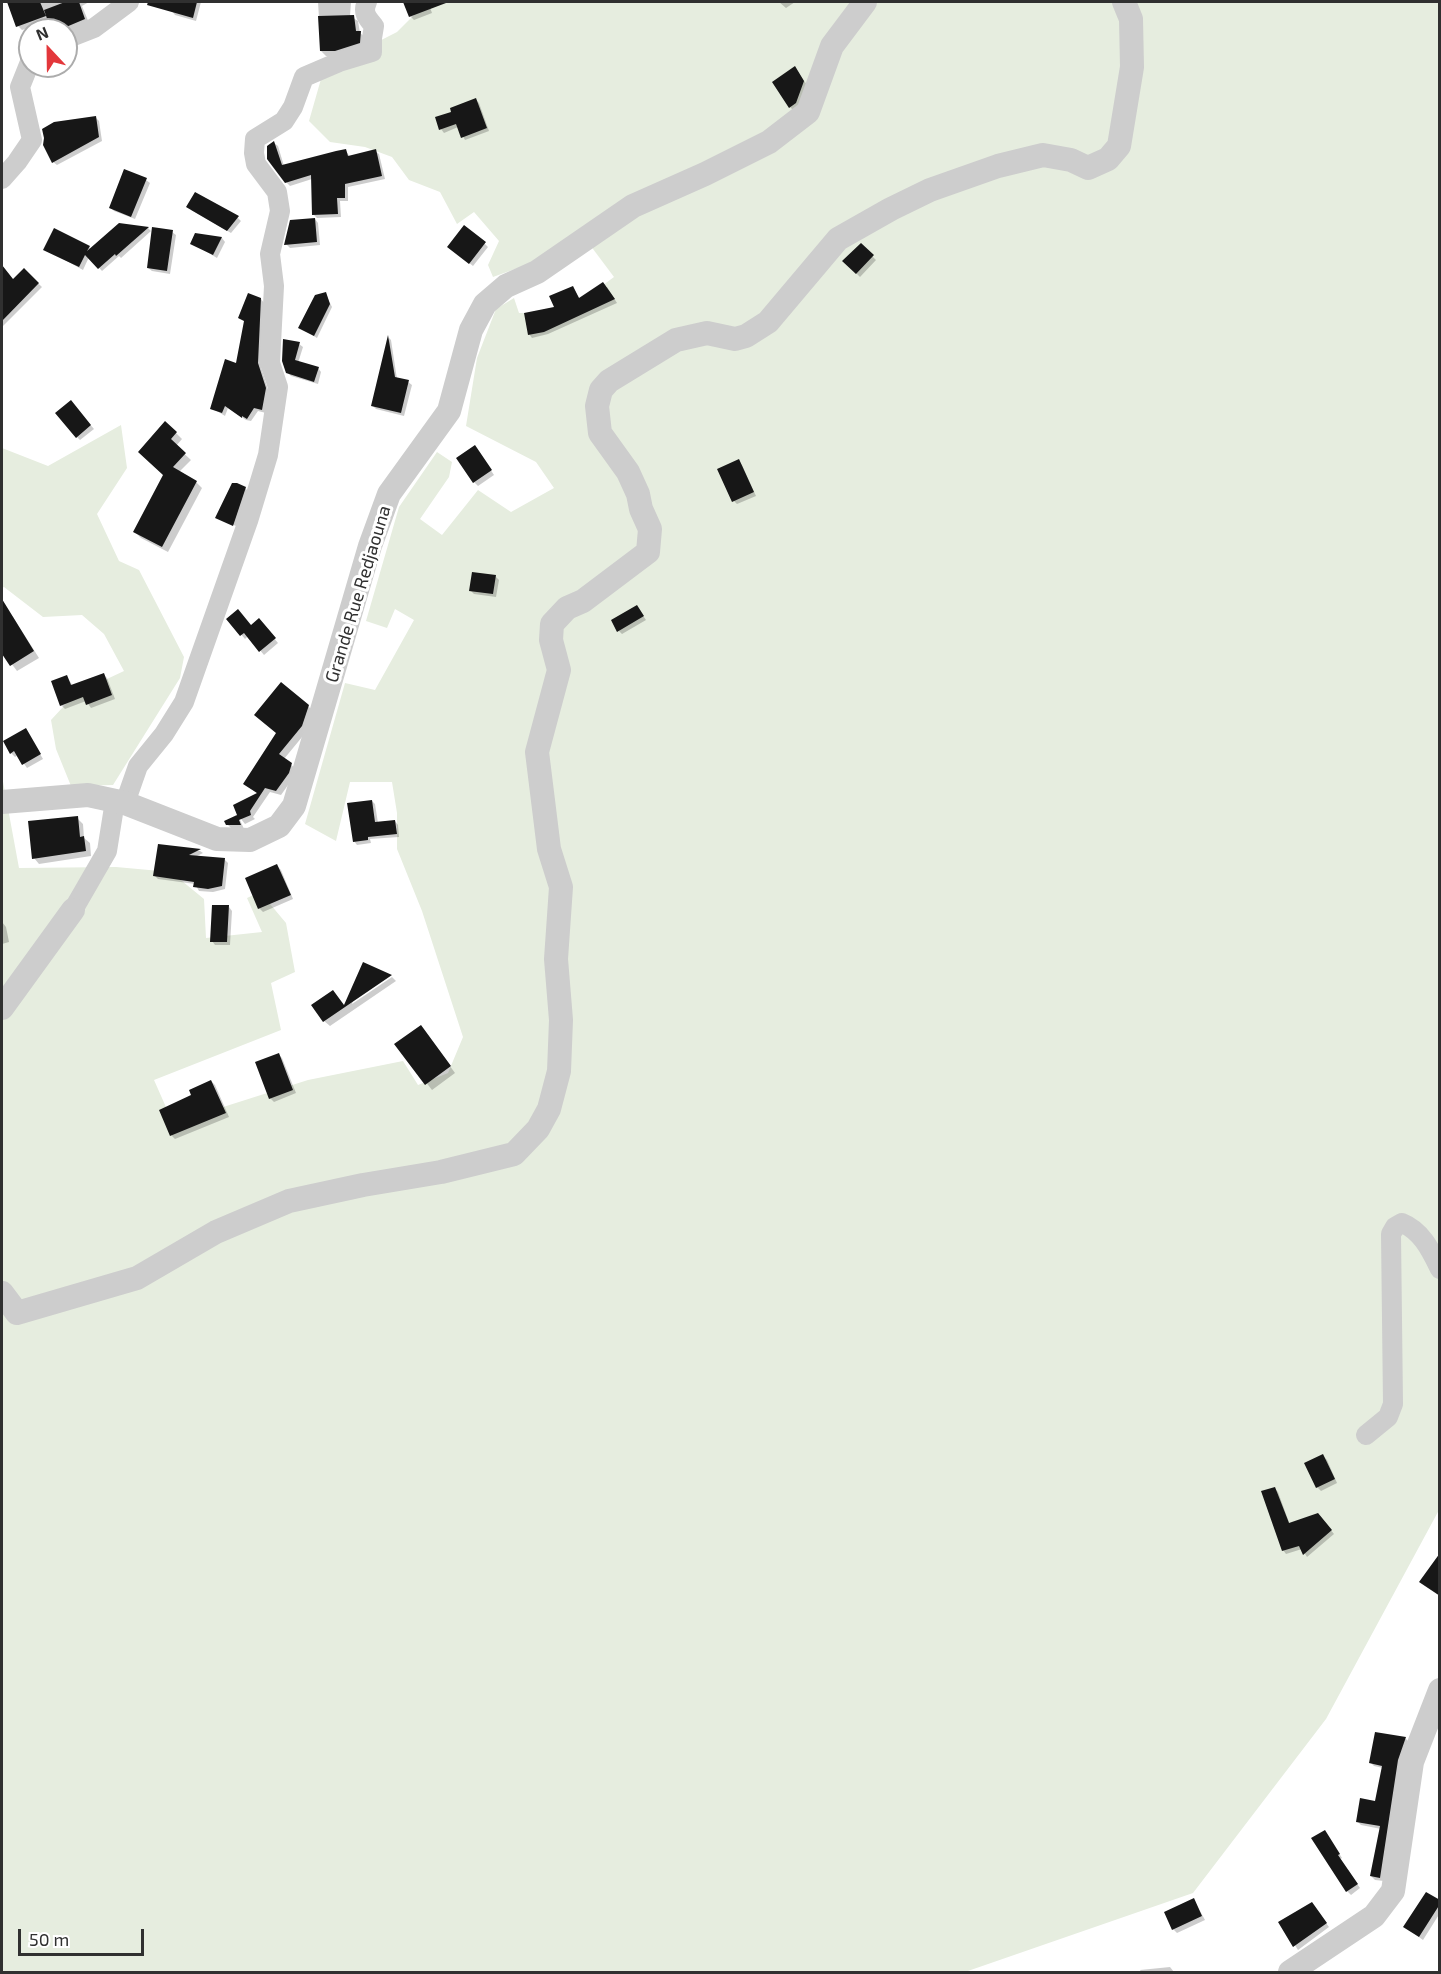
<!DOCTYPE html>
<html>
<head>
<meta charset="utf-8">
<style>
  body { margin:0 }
  #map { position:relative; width:1441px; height:1974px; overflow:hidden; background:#fff; font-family:"Exo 2",sans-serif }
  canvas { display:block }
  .frame { position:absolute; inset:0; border:3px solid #303030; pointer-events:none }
  .north { position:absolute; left:18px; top:18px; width:60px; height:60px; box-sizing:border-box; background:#fff; border:2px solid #acacac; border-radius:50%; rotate:338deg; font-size:16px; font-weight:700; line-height:24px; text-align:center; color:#303030 }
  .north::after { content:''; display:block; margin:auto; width:21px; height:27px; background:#e3373b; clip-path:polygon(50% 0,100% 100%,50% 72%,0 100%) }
  .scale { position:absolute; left:18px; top:1929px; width:126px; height:27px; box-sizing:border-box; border:3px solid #303030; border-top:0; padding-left:8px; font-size:18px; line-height:21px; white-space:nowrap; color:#303030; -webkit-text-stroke:4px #fff; paint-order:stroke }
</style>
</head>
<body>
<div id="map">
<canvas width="1441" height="1974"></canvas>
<div class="frame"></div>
<div class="north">N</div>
<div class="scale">50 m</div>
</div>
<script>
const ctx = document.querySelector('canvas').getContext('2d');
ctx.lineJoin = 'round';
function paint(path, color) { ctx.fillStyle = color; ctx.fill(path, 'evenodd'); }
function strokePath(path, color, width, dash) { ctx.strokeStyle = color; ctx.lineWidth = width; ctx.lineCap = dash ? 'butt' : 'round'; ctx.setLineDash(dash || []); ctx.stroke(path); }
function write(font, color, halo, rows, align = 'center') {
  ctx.font = font + ' "Exo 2",sans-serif'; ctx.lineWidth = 6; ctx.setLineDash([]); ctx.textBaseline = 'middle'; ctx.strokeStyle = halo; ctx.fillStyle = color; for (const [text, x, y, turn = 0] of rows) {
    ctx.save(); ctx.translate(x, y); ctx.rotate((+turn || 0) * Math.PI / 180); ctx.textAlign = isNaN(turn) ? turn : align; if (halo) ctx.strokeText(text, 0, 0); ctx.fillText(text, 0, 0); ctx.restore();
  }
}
paint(new Path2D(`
  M427,2H1439V1510L1326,1719L1193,1893L965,1972H2V776L19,868L116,867L171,872L204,899L206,938L262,932L247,898L260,892L286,923L295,972L271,983L281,1030L154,1080L173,1123L308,1080L403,1061L418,1085L448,1073L463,1037L422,911L397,849V813L392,782H350L336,841L305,824L345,683L375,690L414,620L395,609L387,628L366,621L399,507L437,452L452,462L449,477L420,519L442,535L478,490L511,512L554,488L536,462L466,426L477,358L496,309L514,298L519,313H565L614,277L581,233L529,264L493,277L488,265L499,241L474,212L457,224L440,192L409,180L392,157L365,147L330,142L309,121L323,72L346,58L397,32Z
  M121,425L127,468L97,514L119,561L139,570L184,657L180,678L113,785L71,786L56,749L51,720L75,694L124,671L104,634L82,615L43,617L4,587L2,588V448L48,466Z`), '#e6eddf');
paint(new Path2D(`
  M9,2H89L82,6L89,23L66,30H53L49,21L22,30L18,26Z
  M174,2H201L196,21L175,15L172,11Z
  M318,2H351L350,16L358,21L360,33L366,38L365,48L340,56H326L321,51Z
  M405,2H428L432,13L414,20L410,16Z
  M779,2H795L786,8Z
  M798,72L807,85L799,107L794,111L790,107Z
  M476,100L479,103L489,131L465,140L458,127L444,133L441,129L437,118L453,113Z
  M95,117L99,121L102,141L57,165L53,162Z
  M274,143L278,146L284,166L346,151L350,157L375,151L379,154L385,179L348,187V201H340L341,217L317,218L313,214L312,179L290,186L286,182Z
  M146,180L150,183L135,219L114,211L110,207Z
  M195,194L238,218L241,221L231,233L191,210Z
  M315,219L318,223L320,245L290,248L286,244Z
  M119,224L148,228L151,231L121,258L119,256L102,271L89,257L83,270L45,249L89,247L91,249Z
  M172,232L176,235L170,274L152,271L148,268Z
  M196,235L222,238L225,242L217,258L192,243Z
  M485,244L488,247L473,266L453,250Z
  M861,245L876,260L860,277L844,261Z
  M2,266L13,281L24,270L42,287L2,327Z
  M572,287L580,299L607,287L617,303L548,334L532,338L529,334L556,308Z
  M325,293L332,307L317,338L300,328Z
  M261,299L264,303L261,367L269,393L266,413L258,411L251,421L246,420L228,408L225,416L212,408L237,365L246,322L240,318Z
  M389,338L391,340L397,379L408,382L412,385L404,416L376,409L373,406Z
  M299,344L303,347L298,363L318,368L321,372L318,384L291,376L287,372Z
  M74,406L94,429L80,440L77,437Z
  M166,423L182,439L176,446L191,460L179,472L196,482L202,488L168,552L141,538L135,532L165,475Z
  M478,451L494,475L478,486L474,482Z
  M738,461L742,465L756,496L737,504L734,501Z
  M245,488L249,492L238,527L219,518Z
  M495,576L499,580L496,597L474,594L471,591Z
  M637,607L646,620L622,634L619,631Z
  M7,611L13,617L39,658L17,671L2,651V615Z
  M228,619L251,627L262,624L278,643L264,655L248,636L245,639Z
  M103,674L107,678L115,699L91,708L86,701L65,709L61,705L67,677L73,686Z
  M308,706L313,711L307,731L284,759L296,769L293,778L281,795L270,792L253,817L255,819L245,824L241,819L258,794L245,784Z
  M26,730L43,759L27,768L18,755L15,757L11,753Z
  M372,801L375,804L378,823L395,821L398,825L399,837L370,839L371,843L357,845L354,841Z
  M236,817L240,820L244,829L231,828L227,824Z
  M77,818L83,824L84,838L90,843L91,856L39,864L34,858Z
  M159,845L200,851L203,853L195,857L224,859L228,863L225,889L213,892L199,891L195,884L158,879L155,876Z
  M277,866L281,870L293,899L263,912L259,908Z
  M229,907L232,911L230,945H215L212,941Z
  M2,922L6,927L9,942L2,944Z
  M364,964L352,1004L392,977L396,981L330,1026L324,1021L333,992L345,1007Z
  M426,1033L455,1073L432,1090L397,1045Z
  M279,1055L282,1058L296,1093L274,1102L270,1098Z
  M211,1081L215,1085L229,1117L175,1139L172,1136L161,1110L193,1096Z
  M1323,1456L1327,1460L1337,1483L1321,1491L1317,1487Z
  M1274,1488L1278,1492L1290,1525L1320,1517L1334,1534L1307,1557L1302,1549L1286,1554L1283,1550Z
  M1377,1733L1406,1739L1409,1742L1384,1881L1375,1880L1371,1876L1381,1829L1361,1825L1358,1822L1376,1803L1383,1768L1374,1766L1371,1763Z
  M1325,1831L1342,1858L1340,1859L1360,1888L1351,1895L1347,1891Z
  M1194,1900L1205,1920L1177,1933L1173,1929Z
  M1440,1902V1913L1423,1940L1405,1927Z
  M1315,1908L1329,1927L1298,1950L1280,1922Z
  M1170,1967L1174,1972H1141L1140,1970Z`), '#0003');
paint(new Path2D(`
  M7,2H40L46,16L16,27Z
  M65,2H79L85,19L59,30H51L44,10Z
  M148,2H197L193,18L147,5Z
  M403,2H446V3L409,17Z
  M354,15L356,31H361L360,43L335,51H320L318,16Z
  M795,66L804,81L796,103L789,108L772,82Z
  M476,98L487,128L461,138L456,124L439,130L435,117L451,112L450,108Z
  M96,116L99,137L52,163L43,145L44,138L42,129L54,122Z
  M274,141L282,165L336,151L346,149L348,156L376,149L382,176L345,184V198H337L338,214L312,215L311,175L285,183L267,159V146Z
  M124,169L147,178L131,217L109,208Z
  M195,192L239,216L227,231L186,207Z
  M315,218L317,242L284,245L290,220Z
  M119,223L149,227L116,256L115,254L98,269L85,255L79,267L43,250L54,228L90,246L87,251Z
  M464,225L486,242L469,264L447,247Z
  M152,227L173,230L167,271L147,268Z
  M195,233L222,237L213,255L190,244Z
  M861,243L874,255L856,274L842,261Z
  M2,265L13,279L24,268L39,283L2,321Z
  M603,282L615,299L544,332L528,335L524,313L554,307L549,296L573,286L579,298Z
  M326,292L330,304L314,336L298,328L315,295Z
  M248,293L261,298L258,363L266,388L262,410L254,408L247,419L242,416V418L225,406L222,413L210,409L225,359L236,363L244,321L238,318Z
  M388,335L395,377L409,380L401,413L371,406Z
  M283,339L300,342L295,360L319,367L314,382L286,373L282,361Z
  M71,400L91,425L76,438L55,413Z
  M165,421L177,432L171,439L186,453L173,467L197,481L162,547L133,532L163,475L138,452Z
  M475,445L492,470L473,483L456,458Z
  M739,459L754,492L732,502L717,469Z
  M232,483H237L246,487L233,526L215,518Z
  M472,572L496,575L493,594L469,591Z
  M2,599L34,651L10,666L2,654Z
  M637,605L644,616L617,632L611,620Z
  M238,609L251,625L259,618L276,638L259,652L244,633L240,636L226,619Z
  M104,673L112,695L86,705L83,697L60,706L51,681L67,675L71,685Z
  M281,682L309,705L302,726L279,754L292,763L289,773L276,791L265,788L250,811L251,815L239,820L233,805L257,793L243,784L276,733L254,715Z
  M26,728L41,754L22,765L14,751L10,754L3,741Z
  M372,800L375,822L395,820L397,834L368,837V840L353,842L347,803Z
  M237,815L241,825H226L224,821Z
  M78,816L80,837L84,836L86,851L32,859L28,821Z
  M158,844L201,849L189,855L225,858L222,886L208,889L193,887L194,882L153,876Z
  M277,864L291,895L258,909L245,878Z
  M212,905H229L227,942H210Z
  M363,962L392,975L323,1022L311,1005L333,990L344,1005Z
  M421,1025L451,1066L425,1085L394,1044Z
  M279,1053L293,1090L269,1099L255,1062Z
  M211,1080L226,1113L170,1136L159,1110L191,1095L189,1090Z
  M1323,1454L1335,1479L1316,1488L1304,1463Z
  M1275,1487L1289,1523L1318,1513L1332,1530L1303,1555L1299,1546L1282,1551L1261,1491Z
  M1440,1553V1596L1419,1582Z
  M1375,1732L1406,1737L1398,1760L1380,1878L1370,1876L1380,1826L1356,1822L1360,1798L1375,1801L1382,1766L1369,1763Z
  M1325,1830L1340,1854L1338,1855L1358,1884L1346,1892L1311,1838Z
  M1426,1892L1440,1900V1904L1419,1937L1403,1927Z
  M1194,1898L1202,1916L1172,1930L1164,1912Z
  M1312,1902L1327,1923L1293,1947L1278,1922Z`), '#171717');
strokePath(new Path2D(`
  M66,39L94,28L129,2
  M2,179L17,162L32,140L20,87L30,62
  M125,803L138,766L164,734L184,702L248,521L268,455L278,387L270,363L274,286L270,254L280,211L277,192L256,164L254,153L255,139L284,121L293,107L304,77L339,62L372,52V38L374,26C367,18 362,12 367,2
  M73,910L107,851L115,801
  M1366,1435L1388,1417L1393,1404L1391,1234L1395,1227L1402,1223C1422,1231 1431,1251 1440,1269`), '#cdcdcd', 20);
strokePath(new Path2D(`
  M2,802L88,795L125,803L217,839L250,840L279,826L294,806L370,546L389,494L449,411L471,330L485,304L506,286L537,272L633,206L705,174L769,142L808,112L832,46L865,2
  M2,1008L73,910
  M2,1293L17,1313
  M17,1313L137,1278L216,1232L289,1201L363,1185L441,1172L514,1154L538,1129L549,1109L559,1071L561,1020L556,959L561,887L549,849L537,752L559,670L551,640L552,624L567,608L583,601L648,552L650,529L641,509L638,494L628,472L600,433L597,406L601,390L609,381L676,340L707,333L735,339L746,336L768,322L838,239L891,209L930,190L998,166L1043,155L1071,160L1088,168L1108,159L1119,146L1132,67L1131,19L1124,2
  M1290,1972L1374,1916L1393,1891L1412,1762L1440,1690`), '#cdcdcd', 24);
write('18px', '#303030', '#fff', [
  ["Grande Rue Redjaouna",358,594,-73]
]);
</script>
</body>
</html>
